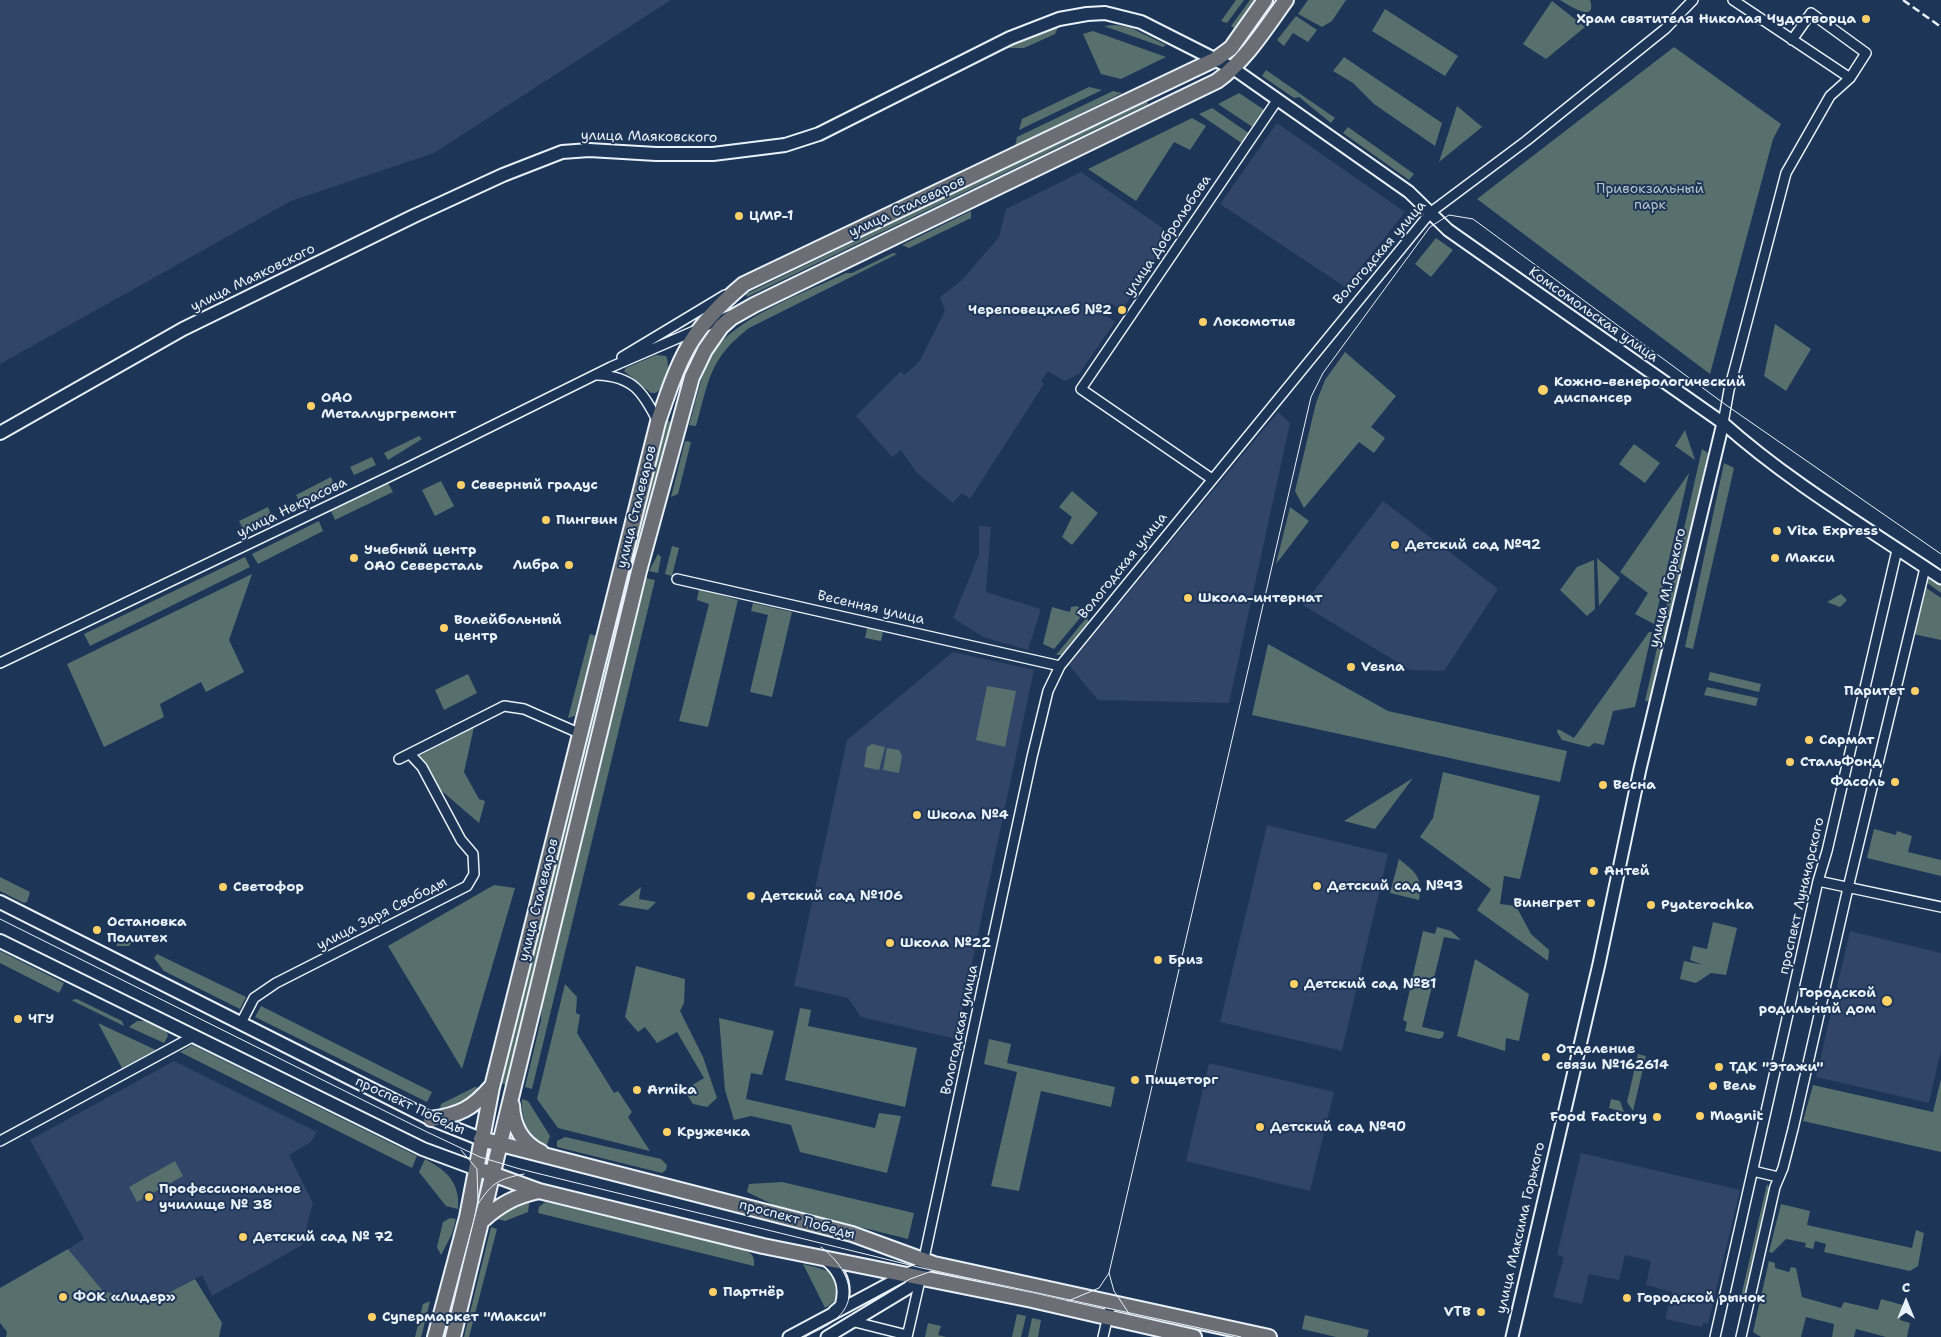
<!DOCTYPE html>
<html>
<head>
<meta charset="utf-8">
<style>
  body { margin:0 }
  #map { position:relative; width:1941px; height:1337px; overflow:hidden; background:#1d3557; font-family:"Shantell Sans",sans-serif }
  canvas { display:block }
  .north { position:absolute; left:1881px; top:1277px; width:50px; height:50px; -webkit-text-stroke:4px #1d3557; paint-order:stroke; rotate:0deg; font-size:14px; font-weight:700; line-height:20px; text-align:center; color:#e8f1f8 }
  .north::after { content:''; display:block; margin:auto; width:18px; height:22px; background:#e8f1f8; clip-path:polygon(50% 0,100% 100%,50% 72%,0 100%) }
</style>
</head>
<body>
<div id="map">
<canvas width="1941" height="1337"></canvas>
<div class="north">С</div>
</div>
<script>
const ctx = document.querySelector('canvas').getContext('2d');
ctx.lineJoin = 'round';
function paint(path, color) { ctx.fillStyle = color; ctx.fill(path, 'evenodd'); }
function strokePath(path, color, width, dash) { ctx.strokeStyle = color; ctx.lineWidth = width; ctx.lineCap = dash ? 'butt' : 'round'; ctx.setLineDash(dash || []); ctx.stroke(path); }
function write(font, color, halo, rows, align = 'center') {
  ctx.font = font + ' "Shantell Sans",sans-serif'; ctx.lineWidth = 4; ctx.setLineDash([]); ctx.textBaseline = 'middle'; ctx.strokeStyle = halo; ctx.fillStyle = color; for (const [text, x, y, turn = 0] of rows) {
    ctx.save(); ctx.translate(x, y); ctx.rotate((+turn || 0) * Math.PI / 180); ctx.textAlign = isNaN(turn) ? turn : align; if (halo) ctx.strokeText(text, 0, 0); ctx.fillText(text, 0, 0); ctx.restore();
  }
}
paint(new Path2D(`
  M0,0H671L434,153L291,201L0,364Z
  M1277,123L1405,212L1345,287L1220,204Z
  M1081,172L1173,235L1122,310L1112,304L1105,315L1115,322L1079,374L1064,381L1048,371L1041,381L1044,384L970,499L962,493L953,503L917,473L901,450L892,457L856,416L901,371L904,375L919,362L945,311L940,297L962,280L999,237L1006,209Z
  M1278,412L1290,423L1229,703L1098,700L1069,665Z
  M1383,501L1498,589L1444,671L1410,670L1303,605Z
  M979,526L991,527L986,592L1041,609L1028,650L983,637L953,618L979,554Z
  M953,652L1034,670L956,1039L861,1017L848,998L794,986L847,740Z
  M1267,825L1388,854L1342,1051L1220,1022Z
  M1850,931L1941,953V1050L1929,1103L1816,1077Z
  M174,1061L317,1132L311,1142L289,1155L313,1203L302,1245L212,1296L202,1275L151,1302L103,1291L68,1249L84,1239L30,1140Z
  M1209,1063L1334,1092L1310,1191L1186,1161Z
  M1581,1153L1740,1190L1708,1324L1703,1323L1702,1327L1665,1319L1672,1292L1646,1285L1651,1261L1625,1255L1619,1280L1589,1274L1582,1304L1553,1297L1564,1257L1557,1255Z`), '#304568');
paint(new Path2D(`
  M1236,0H1244L1227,23L1221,21Z
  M1250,0H1260L1238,31L1231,26Z
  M1308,0H1346L1332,21L1322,27L1298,14Z
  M1560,0H1590C1598,25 1567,4 1560,0Z
  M1552,1L1585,27L1546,59L1523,44Z
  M1385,9L1458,56L1445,76L1372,31Z
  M1296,16L1317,30L1308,42L1293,33L1284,46L1277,40Z
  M1060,23L1055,34L1024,48H1006L1005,45Z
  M1116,25L1131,28L1166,45L1163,47L1104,26Z
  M1093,31L1166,57L1121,79L1101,74L1083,34Z
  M1674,47L1781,124L1773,139L1710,374L1477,199Z
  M1344,57L1442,123L1435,146L1374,104L1353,83L1333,71Z
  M1266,70L1335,118L1331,123L1299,97L1294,98L1262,76Z
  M1089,87L1102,90L1019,130L1022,119Z
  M1113,91L1122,93L1015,146L1017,137Z
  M1239,93L1266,111L1254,128L1218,104Z
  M1146,100L1148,104L747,297L746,294Z
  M1457,106L1482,127L1439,162Z
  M1212,108L1250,134L1243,144L1199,114Z
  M1192,118L1206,126L1190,150L1174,142L1136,201L1088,169Z
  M1348,127L1414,174L1409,180L1343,133Z
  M971,211V218L909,248L902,245Z
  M1436,238L1453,250L1431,277L1415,264Z
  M893,253L897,254L749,328C709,359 709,380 696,426L689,425C696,402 700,377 711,356C732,318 807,292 846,273H852Z
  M1775,324L1811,349L1786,391L1764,376Z
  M1345,352L1396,396L1371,427L1385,438L1374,453L1359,442L1304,508L1295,491L1316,403L1325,380Z
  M656,355L666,356C671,366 666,389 655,393H651L624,371L626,368Z
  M666,420L672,422L635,568L629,565Z
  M1685,430L1695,460L1675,446Z
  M419,436L422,439L388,460L384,453Z
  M685,441L691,442L678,494L671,497Z
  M1634,444L1660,463L1645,483L1619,464Z
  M1702,449L1708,453L1653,695L1649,701H1645Z
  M372,457L376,465L354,475L350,467Z
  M1724,463L1734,468L1693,649L1685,647Z
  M1689,473L1654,624L1635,614L1648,593L1620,572Z
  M331,477L334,486L300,503L296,495Z
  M441,481L454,506L435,516L422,490Z
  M388,483L393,492L335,520L331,511Z
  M1072,491L1098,513L1072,545L1062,537L1072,517L1059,507Z
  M268,507L272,517L244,531L239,521Z
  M1290,507L1309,521L1276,564Z
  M319,521L323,531L258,564L252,554Z
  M672,546L679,548L672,576L665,574Z
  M658,554L661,557L658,573L649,571Z
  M245,557L250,567L90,646L84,634Z
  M1597,558L1620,578L1599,606Z
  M1594,560L1595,609L1587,616L1560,590L1577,567Z
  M1928,572L1941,581V593L1926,582Z
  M252,574L229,640L244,672L206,692L201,682L160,704L164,717L104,747L67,664Z
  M626,575L632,576L506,1085L499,1082Z
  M645,578L655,580L532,1089L525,1087L541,1020L542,999Z
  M1925,587L1941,598V640L1913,634Z
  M699,589L738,600L708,727L679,721L709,604L697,600Z
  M1841,594L1847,600L1840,607L1827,602Z
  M753,603L792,612L772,697L750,692L768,615L751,611Z
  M1077,606L1085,612L1054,649L1043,644L1052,607L1070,612L1071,607Z
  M1087,617L1089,623L1062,655H1056Z
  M867,628L883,632L881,641L865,638Z
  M1649,632H1652L1635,707L1613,711L1604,745L1594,743L1589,747L1562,740L1557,732L1558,729L1574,738Z
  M590,634L596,636L575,716L568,718Z
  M1268,644L1388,711L1567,751L1560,782L1252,715Z
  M1710,672L1761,684L1759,692L1708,680Z
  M468,674L477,693L444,710L435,690Z
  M987,686L1016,691L1005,747L976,740Z
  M1707,687L1758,698L1756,706L1704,695Z
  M474,727L464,772L479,799L485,801L479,823L408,762Z
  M872,744L885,747L879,770L864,767L867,747Z
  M887,748L899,750L902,756L899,773L883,770Z
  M1443,772L1540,796L1520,879L1504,876L1500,904L1516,906L1531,934L1549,950L1548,961L1477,910L1491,889L1420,837L1433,818Z
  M1413,778L1375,829L1344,821Z
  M1874,829L1896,835L1897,831L1912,836L1908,852L1941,860V876L1867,858Z
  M1399,859C1416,873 1423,877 1419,900L1390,893Z
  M0,877L30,892L27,902L24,903L0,891Z
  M494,885L515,888L462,1069L388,946Z
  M641,887L639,899L656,902L648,910L618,905Z
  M1713,922L1737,928L1726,975L1711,973L1696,983L1680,979L1684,961L1703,965L1690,960L1693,946L1707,949Z
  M1437,927L1451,931L1461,940L1444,937L1422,1027L1444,1032L1443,1037L1439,1039L1405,1031L1407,1022L1403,1020L1423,931L1435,934Z
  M122,936L132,941L129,946H116Z
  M0,951L64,983L59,993L0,963Z
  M157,954L246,997L240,1009L164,971L154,958Z
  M1475,959L1529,994L1519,1041L1506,1038L1505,1051L1457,1036Z
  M636,966L685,979L684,1003L680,1011L703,1057L717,1098L707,1107L693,1104L684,1090L704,1078L677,1032L657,1043L645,1027L638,1032L625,1017Z
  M565,984L577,997L576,1013L580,1015L577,1033L614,1093L618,1091L632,1112L628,1117L650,1151L558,1128L537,1099Z
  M77,999L122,1021L124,1026L71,1000Z
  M261,1006L432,1092L427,1102L255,1017Z
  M800,1008L811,1010L808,1026L917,1048L905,1107L785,1080Z
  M719,1018L774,1031L762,1075L751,1073L746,1099L875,1128L879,1113L901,1116L887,1173L800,1152L791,1125L751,1116L734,1120L725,1090Z
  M137,1021H148L166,1030L168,1036L164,1043L129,1027Z
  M98,1023L156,1050L122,1068Z
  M989,1039L1011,1044L1007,1063L1115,1087L1111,1107L1041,1091L1019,1191L991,1186L1017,1072L984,1064Z
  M192,1045L417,1156L412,1168L180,1052Z
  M1638,1054L1646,1056L1633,1111L1627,1102Z
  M1941,1079V1152L1803,1121L1813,1085L1933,1112Z
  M475,1087L480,1088C472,1103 457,1110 440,1108L441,1104Z
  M522,1099L528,1101L550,1136L547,1145C528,1136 521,1121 522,1099Z
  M1611,1099L1620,1101L1624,1112L1609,1108Z
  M565,1137L661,1159L667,1165L666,1170L662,1173L557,1147V1141Z
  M425,1159C447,1171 460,1182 458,1209L446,1206L419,1172Z
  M175,1161L183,1176L137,1202L129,1187Z
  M782,1182L914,1213L908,1239L776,1206L747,1192L749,1184Z
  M1767,1184L1771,1190L1746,1298L1740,1301Z
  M530,1198L528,1212L505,1221L497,1219L500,1212Z
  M545,1202L741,1249C751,1252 755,1255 754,1266L538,1213L539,1207Z
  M1781,1204L1810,1211L1807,1225L1912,1248L1916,1230L1924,1233L1918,1266L1910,1271L1824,1252L1826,1244L1815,1241L1813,1249L1805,1247L1806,1243L1786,1239L1772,1253L1769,1252Z
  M450,1218L456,1219L452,1234L441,1255L437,1247L443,1222Z
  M470,1221L476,1223L447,1337H441Z
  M491,1227L497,1229L469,1337H464Z
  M68,1249L103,1291L151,1302L195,1279L222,1323L219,1337H6L7,1332L0,1323V1288Z
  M1769,1261L1775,1263V1268L1789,1272L1791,1267L1796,1268L1802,1297L1841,1308L1844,1302L1878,1310L1881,1299L1903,1305L1900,1320L1910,1323L1907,1337H1886L1856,1329L1854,1337H1832L1834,1324L1806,1317L1801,1337H1761L1753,1332Z
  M803,1264C817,1268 840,1270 839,1289C838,1299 833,1303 825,1308Z
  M430,1301L422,1334L421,1337H415L423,1304Z
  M1017,1314L1026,1316L1021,1337H1012Z
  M1305,1315L1369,1330L1367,1337H1336L1302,1329Z
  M1032,1318L1041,1320L1038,1337H1028Z
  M928,1323L941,1326L938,1335L946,1337H925Z`), '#57706d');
const minor = new Path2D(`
  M1733,0L1850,78
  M622,357L725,295
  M597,375C633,376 643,392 658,422
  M1723,423L1729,390L1786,173L1830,96L1850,78L1866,53L1811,13L1792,40
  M1212,479L1081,389L1278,99
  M677,579L1060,666
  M0,663L405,469L611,367L729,316
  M399,759L504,706L524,709L581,734
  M1818,881L1941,907
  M241,1023L254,998L276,983L467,886L474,874L473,854L461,840L422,767L410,754
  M0,1141L194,1036
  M1753,1171L1778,1177
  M923,1263L1032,757L1048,691L1060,666L1431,212L1526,141L1665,29L1693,0
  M855,1322L907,1335
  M907,1337L921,1276
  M1103,1337L1111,1303
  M1715,1337L1818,881L1827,851L1897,550
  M1741,1337L1775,1187L1783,1168L1793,1129L1848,888L1925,568`);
const tertiary = new Path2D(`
  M1234,69L1409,192L1448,230L1723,423C1789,482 1867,528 1941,578
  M825,1259C841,1271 847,1286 841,1306L834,1312
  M789,1337L907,1274L934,1264
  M827,1337L908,1288L921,1277
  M1512,1337L1599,964L1640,769L1723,423`);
const secondary = new Path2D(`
  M0,433L183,329L414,216L503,175L562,152L589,150L656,154H713L785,145L819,134L1010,38L1059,19L1087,14L1105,13L1141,22L1234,69
  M0,902L431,1119L481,1139
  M0,941L423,1149L477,1169`);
const primary = new Path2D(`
  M512,1105C513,1126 522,1143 541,1152
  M431,1119C459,1115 472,1109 491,1087
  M481,1139L852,1234L934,1264L1269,1337
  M484,1171L539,1191L763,1246L1032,1300L1194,1337
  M482,1221C500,1204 516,1196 539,1191
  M435,1337L467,1217L492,1087L658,422C680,357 690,329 744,284L1216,59L1231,48L1265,0
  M453,1337L639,571L692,377L705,350L721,327L731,318L754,305L1217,81C1246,60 1265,29 1286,0`);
strokePath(minor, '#e8f1f8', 12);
strokePath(tertiary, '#e8f1f8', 15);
strokePath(secondary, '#e8f1f8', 16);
strokePath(primary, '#e8f1f8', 18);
strokePath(minor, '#1d3557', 9);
strokePath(tertiary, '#1d3557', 11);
strokePath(secondary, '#1d3557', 12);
strokePath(primary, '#6b6f75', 14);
strokePath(new Path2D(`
  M0,919L427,1132L480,1157L520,1169L922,1268L1241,1337
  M478,1204C492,1183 498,1179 524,1174
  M1109,1273L1114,1291L1130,1315
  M1068,1301L1099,1288L1109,1273L1311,397L1323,373L1430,227L1449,215L1473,219L1726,405L1941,554
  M841,1317L910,1279L932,1271
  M444,1337L478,1204L477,1169L461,1150
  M805,1337C815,1331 827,1327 836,1319C863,1296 844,1264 821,1247`), '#e8f1f8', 1);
strokePath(new Path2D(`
  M1903,0L1941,27`), '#e8f1f8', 2.5, [8, 4]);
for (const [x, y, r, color] of [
  [1866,19,5,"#ffd166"],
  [739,216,5,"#ffd166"],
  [1122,310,5,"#ffd166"],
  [1203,322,5,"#ffd166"],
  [1543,390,6,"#ffd166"],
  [311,406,5,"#ffd166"],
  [461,485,5,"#ffd166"],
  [546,520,5,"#ffd166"],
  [1777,531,5,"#ffd166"],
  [1395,545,5,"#ffd166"],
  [354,558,5,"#ffd166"],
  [1775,558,5,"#ffd166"],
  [569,565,5,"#ffd166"],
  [1188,598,5,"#ffd166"],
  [444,628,5,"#ffd166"],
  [1351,667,5,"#ffd166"],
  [1915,691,5,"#ffd166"],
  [1809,740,5,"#ffd166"],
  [1790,762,5,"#ffd166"],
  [1895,782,5,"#ffd166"],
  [1603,785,5,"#ffd166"],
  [917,815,5,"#ffd166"],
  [1594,871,5,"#ffd166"],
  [1317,886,5,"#ffd166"],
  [223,887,5,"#ffd166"],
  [751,896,5,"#ffd166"],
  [1591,903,5,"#ffd166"],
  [1651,905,5,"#ffd166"],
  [97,930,5,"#ffd166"],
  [890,943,5,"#ffd166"],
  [1158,960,5,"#ffd166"],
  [1294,984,5,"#ffd166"],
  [1887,1001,6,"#ffd166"],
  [18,1019,5,"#ffd166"],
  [1546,1057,5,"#ffd166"],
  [1719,1067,5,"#ffd166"],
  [1135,1080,5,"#ffd166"],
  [1713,1086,5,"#ffd166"],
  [637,1090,5,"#ffd166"],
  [1700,1116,5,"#ffd166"],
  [1657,1117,5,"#ffd166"],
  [1260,1127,5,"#ffd166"],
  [667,1132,5,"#ffd166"],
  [149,1197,5,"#ffd166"],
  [243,1237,5,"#ffd166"],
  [713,1292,5,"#ffd166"],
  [63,1297,5,"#ffd166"],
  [1627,1298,5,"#ffd166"],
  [1481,1312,5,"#ffd166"],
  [372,1317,5,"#ffd166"]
]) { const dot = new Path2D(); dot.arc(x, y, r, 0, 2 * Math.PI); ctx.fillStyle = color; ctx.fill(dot); strokePath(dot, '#1d3557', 2); }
write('bold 14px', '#e8f1f8', '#1d3557', [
  ["Храм святителя Николая Чудотворца",1856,19,"right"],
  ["ЦМР-1",749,216],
  ["Череповецхлеб №2",1112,310,"right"],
  ["Локомотив",1213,322],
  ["Кожно-венерологический",1554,382],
  ["диспансер",1554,398],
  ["OAO",321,398],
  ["Металлургремонт",321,414],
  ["Северный градус",471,485],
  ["Пингвин",556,520],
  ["Vita Express",1787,531],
  ["Детский сад №92",1405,545],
  ["Учебный центр",364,550],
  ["ОАО Северсталь",364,566],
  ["Макси",1785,558],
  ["Либра",559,565,"right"],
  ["Школа-интернат",1198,598],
  ["Волейбольный",454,620],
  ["центр",454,636],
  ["Vesna",1361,667],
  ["Паритет",1905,691,"right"],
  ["Сармат",1819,740],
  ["СтальФонд",1800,762],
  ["Фасоль",1885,782,"right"],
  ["Весна",1613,785],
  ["Школа №4",927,815],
  ["Антей",1604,871],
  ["Детский сад №93",1327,886],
  ["Светофор",233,887],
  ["Детский сад №106",761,896],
  ["Винегрет",1581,903,"right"],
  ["Pyaterochka",1661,905],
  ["Остановка",107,922],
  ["Политех",107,938],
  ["Школа №22",900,943],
  ["Бриз",1168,960],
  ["Детский сад №81",1304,984],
  ["Городской",1876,993,"right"],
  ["родильный дом",1876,1009,"right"],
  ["ЧГУ",28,1019],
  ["Отделение",1556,1049],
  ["связи №162614",1556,1065],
  ["ТДК \"Этажи\"",1729,1067],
  ["Пищеторг",1145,1080],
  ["Вель",1723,1086],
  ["Arnika",647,1090],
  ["Magnit",1710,1116],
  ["Food Factory",1647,1117,"right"],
  ["Детский сад №90",1270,1127],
  ["Кружечка",677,1132],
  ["Профессиональное",159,1189],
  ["училище № 38",159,1205],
  ["Детский сад № 72",253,1237],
  ["Партнёр",723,1292],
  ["ФОК «Лидер»",73,1297],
  ["Городской рынок",1637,1298],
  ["VTB",1471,1312,"right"],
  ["Супермаркет \"Макси\"",382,1317]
], 'left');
write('14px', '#e8f1f8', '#1d3557', [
  ["улица Маяковского",649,137,1],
  ["улица Сталеваров",907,207,-25],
  ["улица Добролюбова",1168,236,-56],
  ["Вологодская улица",1380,253,-49],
  ["улица Маяковского",253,278,-26],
  ["Комсомольская улица",1593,315,35],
  ["улица Сталеваров",637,507,-76],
  ["улица Некрасова",292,508,-26],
  ["Вологодская улица",1123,566,-51],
  ["улица М.Горького",1668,588,-77],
  ["Весенняя улица",871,608,13],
  ["проспект Луначарского",1802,896,-77],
  ["улица Сталеваров",539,900,-76],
  ["улица Заря Свободы",382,914,-27],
  ["Вологодская улица",960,1030,-78],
  ["проспект Победы",410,1106,25],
  ["проспект Победы",797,1220,15],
  ["улица Максима Горького",1521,1228,-77]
]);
write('14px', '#b5c4c7', '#1d3557', [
  ["Привокзальный",1650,189],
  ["парк",1650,205]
]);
</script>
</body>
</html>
